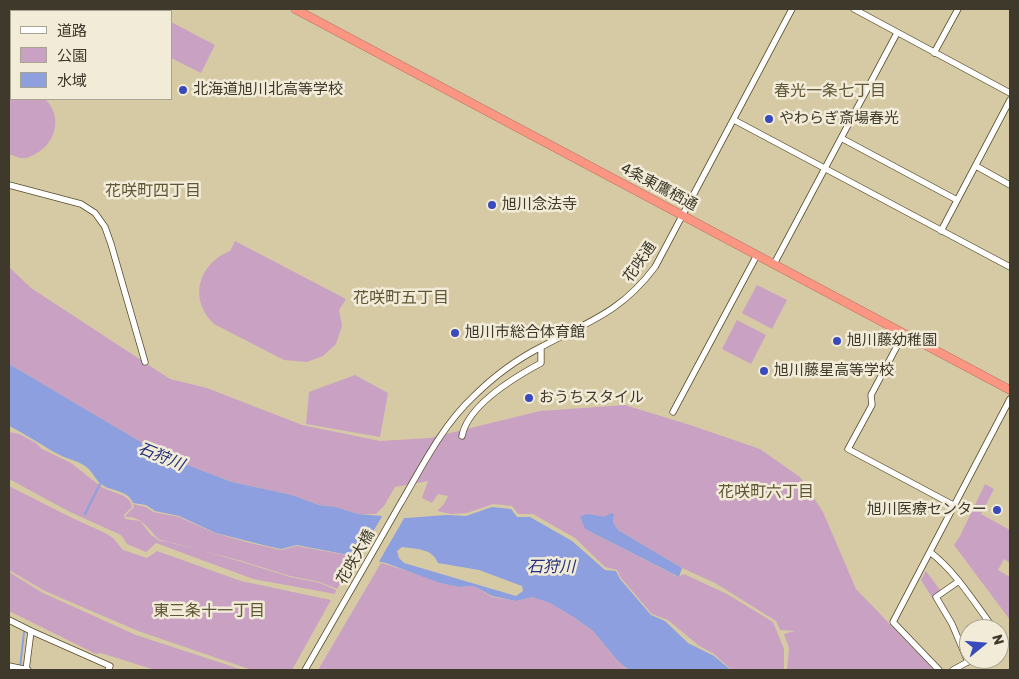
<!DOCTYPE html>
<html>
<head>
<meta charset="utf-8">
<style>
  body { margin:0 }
  #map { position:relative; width:1019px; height:679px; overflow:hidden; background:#d6caa5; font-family:Rubik,"Noto Sans JP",sans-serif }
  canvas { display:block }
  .frame { position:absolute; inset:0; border:10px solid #3e392a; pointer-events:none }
  .legend { position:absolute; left:10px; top:10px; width:162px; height:90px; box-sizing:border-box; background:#f1ebd8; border:1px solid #a9a492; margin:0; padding:6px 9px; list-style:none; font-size:15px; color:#3e392a }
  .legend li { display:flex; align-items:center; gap:10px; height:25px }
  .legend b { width:25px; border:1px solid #a9a492 }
  .north { position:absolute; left:959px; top:619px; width:50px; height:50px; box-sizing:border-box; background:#f1ebd8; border:1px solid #a9a492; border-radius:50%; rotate:73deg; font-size:14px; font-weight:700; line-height:20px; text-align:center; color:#3e392a }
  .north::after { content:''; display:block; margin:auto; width:18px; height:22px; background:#394abc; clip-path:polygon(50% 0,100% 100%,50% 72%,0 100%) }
</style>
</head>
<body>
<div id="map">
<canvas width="1019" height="679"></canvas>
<div class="frame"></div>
<ul class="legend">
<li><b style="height:6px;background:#fff"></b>道路</li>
<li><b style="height:14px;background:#c9a1c3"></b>公園</li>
<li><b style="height:14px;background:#8d9fde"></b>水域</li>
</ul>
<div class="north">N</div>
</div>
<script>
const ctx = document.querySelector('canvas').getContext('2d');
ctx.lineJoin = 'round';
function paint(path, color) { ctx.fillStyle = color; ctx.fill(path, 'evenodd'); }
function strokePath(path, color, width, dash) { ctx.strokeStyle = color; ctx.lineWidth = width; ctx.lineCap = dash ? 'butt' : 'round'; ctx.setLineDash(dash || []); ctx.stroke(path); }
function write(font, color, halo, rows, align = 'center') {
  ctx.font = font + ' Rubik,"Noto Sans JP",sans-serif'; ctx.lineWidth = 5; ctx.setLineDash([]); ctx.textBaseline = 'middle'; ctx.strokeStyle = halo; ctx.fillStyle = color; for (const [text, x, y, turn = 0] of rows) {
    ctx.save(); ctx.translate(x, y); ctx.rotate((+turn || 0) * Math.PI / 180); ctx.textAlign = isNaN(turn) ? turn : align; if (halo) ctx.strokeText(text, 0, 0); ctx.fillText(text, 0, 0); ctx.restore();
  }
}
paint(new Path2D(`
  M171,22L215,45L201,73L171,58Z
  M9,78L11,79V99H45C63,116 56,144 35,154C30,157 25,159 20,158C16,157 12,155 9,154Z
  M235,241L346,299L339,310L342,326L336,344L323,356L307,362L284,360L214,324C188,299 198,264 230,251Z
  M9,267L31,288L170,379L207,388L302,425L380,441L430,438L540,411L625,405L690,425L760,449L800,477L823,512L856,589L934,670H787L789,648L784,634L795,631L780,630L776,621L715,583L682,568L618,530L613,522L614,514L602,518L592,514L580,517L585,529L678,577L684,574L727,594L773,622L784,649V670H732L714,654L698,645L668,620L652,614L621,578L617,570L605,567L575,538L533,514H518L512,506L493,504L467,513L451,514L437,511L444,504L448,496L438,494L432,503L422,498L428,481L395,487L384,506L376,514H358L336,507L319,505L292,495L232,482L195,468L146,445L9,364Z
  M757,285L787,300L772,329L742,313Z
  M737,320L766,335L751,364L722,349Z
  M355,375L388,393L380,437L306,424L309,392Z
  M9,432L19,434L36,443L42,449L71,463L103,488L124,496L130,501L132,507L124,515L125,519L140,521L151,535L160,541L174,543L242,562L290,577L320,583L336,590L335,594L253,579L156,543L146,552L127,544L121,535L70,512L9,479Z
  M985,484L994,489L981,514L1010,530V563L1004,559L998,570L1010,577V620L954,545L960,536Z
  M9,486L68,516L105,533L113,538L123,550L147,558L157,551L241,581L331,600L292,670H252L138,631L45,591L9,570Z
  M133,504L146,507L153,512L179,517L215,533L246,542L281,550L297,546L357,557L337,589L320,582L290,576L242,561L160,540C148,530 144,517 126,517V515L134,507Z
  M381,563L421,575L440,583L459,587L474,586L492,597L516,601L532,597L550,603L575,618L593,631L618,661L629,670H318Z
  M926,571L942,593L933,599L921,580Z
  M9,572L43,593L136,635L243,670H155L101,653L96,654L9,611Z`), '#c9a1c3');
paint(new Path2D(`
  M9,364L146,445L195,468L232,482L292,495L319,505L336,507L358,514L406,518L447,515L466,516L492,507L511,509L517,517H530L572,541L605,570L616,571L620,579L651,615L665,621L688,643L714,656L731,670H629L618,661L593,631L575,618L550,603L532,597L516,601L492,596L474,586L459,587L440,583L386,563L354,556L297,545L281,549L263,545L216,533L179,516L155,511L146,505L133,503C129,491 113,491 104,486C95,481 93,471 85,466C78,461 71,460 64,457C45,448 28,435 9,426ZM402,547C416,549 432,548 438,563L479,570L522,586L523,591L516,596L404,563L399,558L397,551Z
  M611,513L614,514L613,522L618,530L682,568L679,577L585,529L580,517C595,508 598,523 611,513Z`), '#8d9fde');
paint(new Path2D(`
  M384,513L406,515L377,565L357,559Z`), '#d6caa5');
strokePath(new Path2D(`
  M85,514L101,482
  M20,668L24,632`), '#8d9fde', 2);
const minor = new Path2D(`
  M854,9L1010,93
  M934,53L958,9
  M734,120L1010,267
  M841,138L957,200
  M976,166L1010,185
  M9,185L81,204L95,213L105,227L111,244L145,362
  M941,231L1010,100
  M774,264L897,33
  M904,333L871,395L872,405L848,449L955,506
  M673,412L757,255
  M462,436C468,405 515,377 541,363V347
  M930,552C956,572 974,602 994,629
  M959,581L936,597L952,624L968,662
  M9,620L31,631L110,666L108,670
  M999,636L1003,641L999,644
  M9,666L28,670
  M26,670L31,631
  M305,670C336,616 368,561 399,506C421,469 441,427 473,397C493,377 517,359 543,346C590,321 621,312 655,267L792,9
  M939,670L893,622L1010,399
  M953,670L973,659`);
const highway = new Path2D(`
  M295,9L1010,390`);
strokePath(minor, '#564b2b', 7);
strokePath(highway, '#b97564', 9);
strokePath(minor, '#fff', 5.5);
strokePath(highway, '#fb9683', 8);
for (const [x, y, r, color] of [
  [183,90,5,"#394abc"],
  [769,119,5,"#394abc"],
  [492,205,5,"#394abc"],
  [455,333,5,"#394abc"],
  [837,341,5,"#394abc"],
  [764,371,5,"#394abc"],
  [529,398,5,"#394abc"],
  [997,510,5,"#394abc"]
]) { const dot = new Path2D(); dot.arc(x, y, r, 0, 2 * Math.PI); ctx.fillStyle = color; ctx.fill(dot); strokePath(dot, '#f1ebd8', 2); }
write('15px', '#3e392a', '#f1ebd8', [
  ["北海道旭川北高等学校",193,90],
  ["やわらぎ斎場春光",779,119],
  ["旭川念法寺",502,205],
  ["旭川市総合体育館",465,333],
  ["旭川藤幼稚園",847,341],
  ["旭川藤星高等学校",774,371],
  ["おうちスタイル",539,398],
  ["旭川医療センター",987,510,"right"]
], 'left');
write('15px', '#3e392a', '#f1ebd8', [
  ["4条東鷹栖通",659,187,28],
  ["花咲通",640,262,-55],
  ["花咲大橋",356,557,-60]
]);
write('16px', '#615635', '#f1ebd8', [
  ["春光一条七丁目",830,91],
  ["花咲町四丁目",153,191],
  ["花咲町五丁目",401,298],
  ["花咲町六丁目",766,492],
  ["東三条十一丁目",209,611]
]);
write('italic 16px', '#25317a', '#f1ebd8', [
  ["石狩川",161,457,22],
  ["石狩川",551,567]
]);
</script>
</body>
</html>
